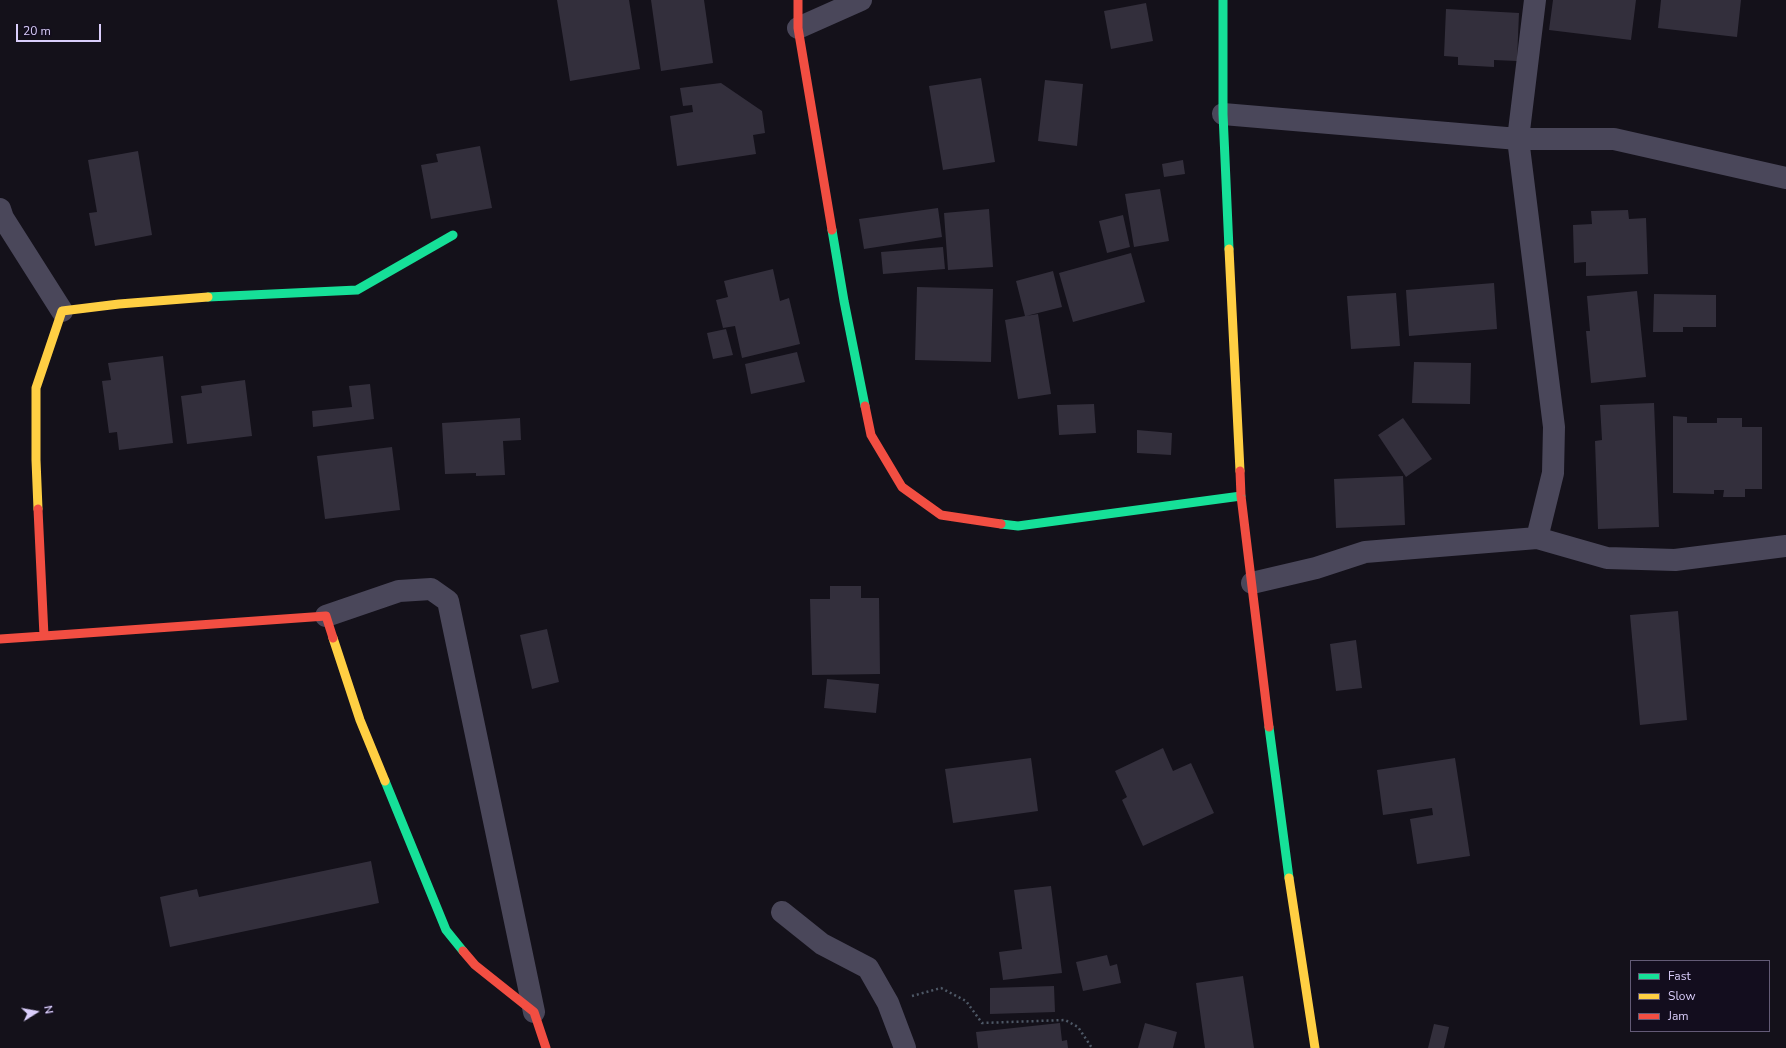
<!DOCTYPE html>
<html>
<head>
<meta charset="utf-8">
<style>
  body { margin:0 }
  #map { position:relative; width:1786px; height:1048px; overflow:hidden; background:#14111a; font-family:"Nunito Sans",sans-serif }
  canvas { display:block }
  .legend { position:absolute; left:1630px; top:960px; width:140px; height:72px; box-sizing:border-box; background:#130d1e; border:1px solid #635a76; margin:0; padding:5px 7px; list-style:none; font-size:12px; color:#dacefb }
  .legend li { display:flex; align-items:center; gap:8px; height:20px }
  .legend b { width:20px; border:1px solid #635a76 }
  .north { position:absolute; left:16px; top:992px; width:40px; height:40px; -webkit-text-stroke:3px #130d1e; paint-order:stroke; rotate:79deg; font-size:11px; font-weight:700; line-height:16px; text-align:center; color:#dacefb }
  .north::after { content:''; display:block; margin:auto; width:14px; height:18px; background:#dacefb; clip-path:polygon(50% 0,100% 100%,50% 72%,0 100%) }
  .scale { position:absolute; left:16px; top:24px; width:85px; height:18px; box-sizing:border-box; border:2px solid #dacefb; border-top:0; padding-left:5px; font-size:12px; line-height:14px; white-space:nowrap; color:#dacefb; -webkit-text-stroke:3px #130d1e; paint-order:stroke }
</style>
</head>
<body>
<div id="map">
<canvas width="1786" height="1048"></canvas>
<ul class="legend">
<li><b style="height:5px;background:#16e098"></b>Fast</li>
<li><b style="height:5px;background:#ffcf43"></b>Slow</li>
<li><b style="height:5px;background:#f24e42"></b>Jam</li>
</ul>
<div class="north">N</div>
<div class="scale">20 m</div>
</div>
<script>
const ctx = document.querySelector('canvas').getContext('2d');
ctx.lineJoin = 'round';
function paint(path, color) { ctx.fillStyle = color; ctx.fill(path, 'evenodd'); }
function strokePath(path, color, width, dash) { ctx.strokeStyle = color; ctx.lineWidth = width; ctx.lineCap = dash ? 'butt' : 'round'; ctx.setLineDash(dash || []); ctx.stroke(path); }
paint(new Path2D(`
  M557,0H629L640,69L570,81Z
  M651,0H704L713,63L661,71Z
  M1553,0H1636L1631,40L1549,30Z
  M1661,0H1741L1737,37L1658,28Z
  M1146,3L1153,41L1111,49L1104,11Z
  M1446,9L1519,13L1517,61L1494,60V67L1458,65V57L1444,56Z
  M981,78L995,162L943,170L929,86Z
  M1045,80L1083,84L1077,146L1038,141Z
  M721,83L762,111L765,133L753,135L756,154L677,166L670,116L693,112L692,105L683,106L680,88Z
  M480,146L492,208L431,219L421,165L438,162L436,154Z
  M138,151L152,235L95,246L89,213L97,212L88,160Z
  M1183,160L1185,174L1164,177L1162,164Z
  M1160,189L1169,241L1134,247L1125,194Z
  M938,208L942,237L864,249L859,219Z
  M989,209L993,267L948,270L944,213Z
  M1628,210L1629,219L1646,218L1648,274L1586,276V262L1574,263L1573,225L1592,224L1591,211Z
  M1123,215L1130,247L1107,253L1099,221Z
  M943,247L945,269L883,274L881,252Z
  M1131,253L1145,302L1073,322L1059,273Z
  M773,269L780,301L789,298L800,344L742,358L735,326L723,328L716,300L728,297L724,281Z
  M1053,271L1062,307L1026,316L1038,314L1051,394L1018,399L1005,320L1025,316L1016,281Z
  M1494,283L1497,329L1409,336L1406,290Z
  M917,287L993,289L991,362L915,360Z
  M1637,291L1646,377L1591,383L1586,331H1590L1587,296Z
  M1396,293L1400,346L1351,349L1347,296Z
  M1654,294L1716,295V327H1683V332H1653Z
  M726,329L733,355L713,359L707,333Z
  M797,352L805,382L751,394L745,364Z
  M163,356L173,443L119,450L117,432L109,433L102,381L111,380L108,363Z
  M1414,362L1471,363L1470,404L1412,403Z
  M245,380L252,436L187,444L181,396L202,393L201,386Z
  M370,384L374,419L313,427L312,411L352,407L349,386Z
  M1654,403L1659,527L1598,529L1595,441L1602,440L1600,405Z
  M1094,404L1096,433L1059,435L1057,405Z
  M1673,416L1687,417V423H1717V418H1742V427H1762V489H1745V497H1723L1724,490H1714V494L1673,493Z
  M520,418L521,440L503,441L505,475L476,476V473L445,474L442,423Z
  M1403,418L1432,459L1406,477L1378,435Z
  M1137,430L1172,433L1171,455L1137,453Z
  M392,447L400,510L325,519L317,456Z
  M1403,476L1405,525L1336,528L1334,479Z
  M830,586H861V598H879L880,674L812,675L810,599H830Z
  M1678,611L1687,720L1640,725L1630,615Z
  M547,629L559,682L532,689L520,635Z
  M1356,640L1362,688L1336,691L1330,644Z
  M827,679L879,684L876,713L824,708Z
  M1163,748L1173,771L1191,763L1214,813L1143,846L1122,800L1127,797L1115,771Z
  M1031,758L1038,811L953,823L945,769Z
  M1455,758L1470,856L1417,864L1410,819L1433,815L1432,808L1383,815L1377,770Z
  M371,861L379,903L170,947L160,897L197,889L199,897Z
  M1051,886L1062,973L1003,980L999,952L1022,949L1014,890Z
  M1107,955L1110,966L1117,964L1121,983L1083,991L1076,962Z
  M1243,976L1254,1048H1205L1196,983Z
  M1054,986L1055,1012L990,1014V988Z
  M1060,1023L1062,1041L1067,1040L1068,1048H978L976,1032Z
  M1145,1023L1177,1032L1173,1048H1138Z
  M1434,1024L1449,1027L1444,1048H1428Z`), '#332f3c');
strokePath(new Path2D(`
  M912,996L941,988L966,1001L982,1023L1065,1020L1078,1027L1092,1048`), '#4e5866', 2.5, [2, 3]);
strokePath(new Path2D(`
  M1535,0L1518,139L1554,427L1553,473L1537,538
  M798,28L861,0
  M1223,114L1518,139H1614L1786,178
  M0,209L3,218L62,311
  M1252,583L1316,568L1365,552L1537,538L1607,558L1675,560L1786,546
  M326,616L399,591L431,589L448,601L534,1012
  M782,912L822,944L868,968L888,1003L905,1048`), '#4a475a', 22);
strokePath(new Path2D(`
  M1223,0V114L1229,249
  M832,230L844,301L865,406
  M208,297L357,290L453,235
  M1001,524L1018,526L1241,496
  M1269,727L1289,878
  M385,781L446,930L463,951`), '#16e098', 9);
strokePath(new Path2D(`
  M1229,249L1240,471
  M38,509L36,460V388L62,311L119,304L208,297
  M333,638L360,720L385,781
  M1289,878L1315,1048`), '#ffcf43', 9);
strokePath(new Path2D(`
  M798,0V28L832,230
  M865,406L871,435L902,487L941,515L1001,524
  M1240,471L1241,496L1269,727
  M44,636L326,616L333,638
  M0,639L44,636L38,509
  M463,951L475,965L534,1012L546,1048`), '#f24e42', 9);
</script>
</body>
</html>
